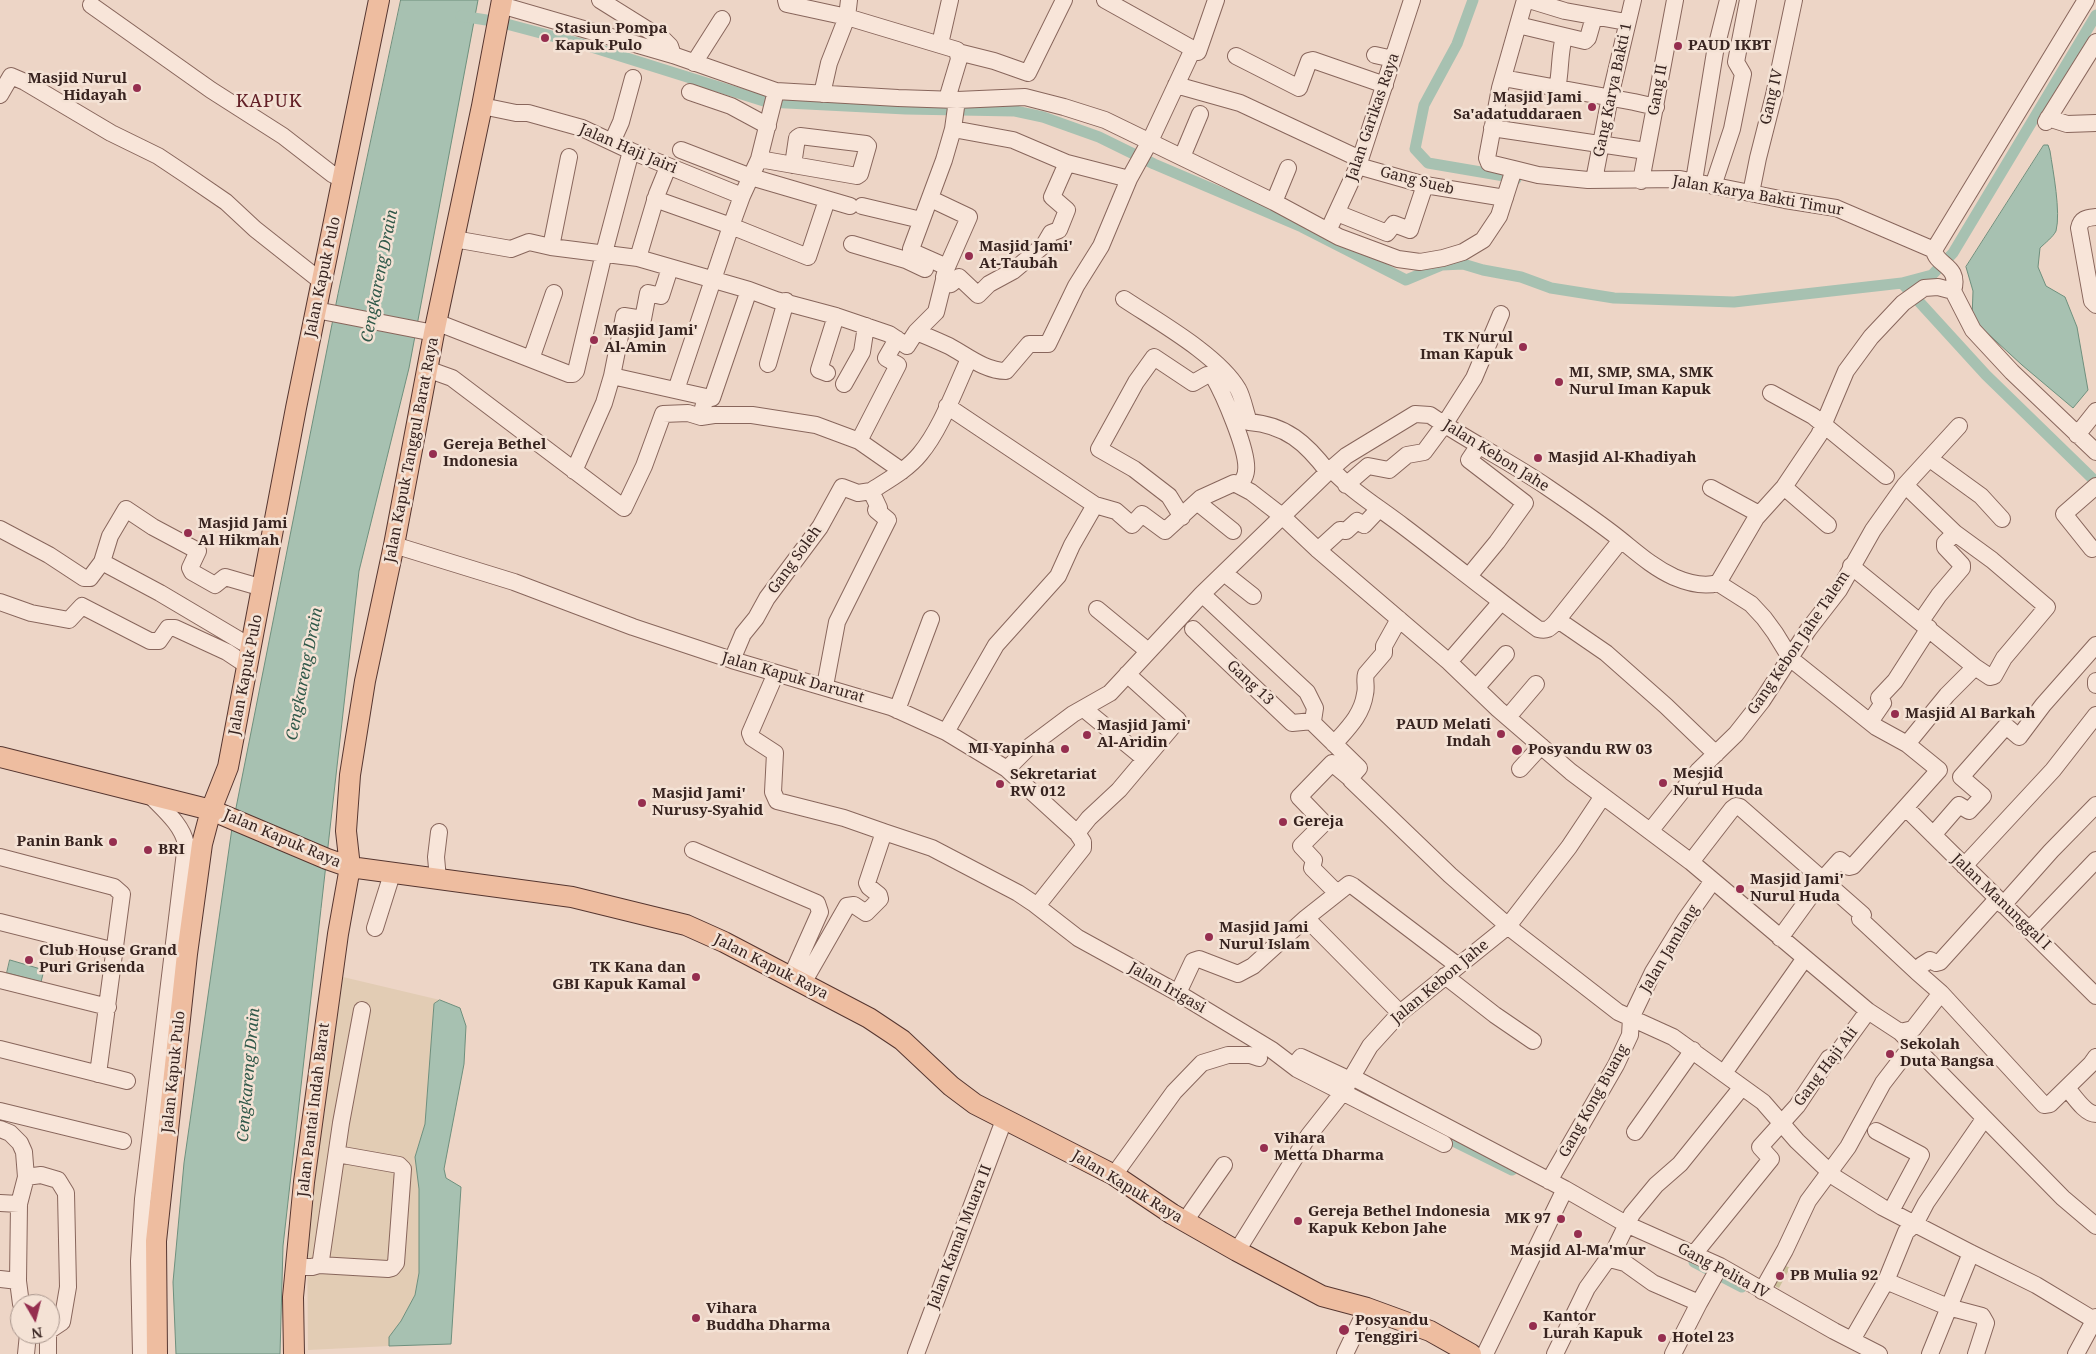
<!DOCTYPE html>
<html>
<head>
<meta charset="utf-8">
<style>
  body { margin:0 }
  #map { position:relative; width:2096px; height:1354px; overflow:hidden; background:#edd5c6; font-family:"Noto Serif",serif }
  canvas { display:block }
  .north { position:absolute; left:10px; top:1294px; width:50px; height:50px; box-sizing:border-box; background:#f4e2d5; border:1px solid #a9968d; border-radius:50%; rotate:172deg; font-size:14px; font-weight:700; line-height:20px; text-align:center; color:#382420 }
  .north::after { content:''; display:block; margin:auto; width:18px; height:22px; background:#952e4f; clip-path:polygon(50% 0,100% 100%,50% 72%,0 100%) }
</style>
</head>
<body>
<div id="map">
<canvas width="2096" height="1354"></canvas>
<div class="north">N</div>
</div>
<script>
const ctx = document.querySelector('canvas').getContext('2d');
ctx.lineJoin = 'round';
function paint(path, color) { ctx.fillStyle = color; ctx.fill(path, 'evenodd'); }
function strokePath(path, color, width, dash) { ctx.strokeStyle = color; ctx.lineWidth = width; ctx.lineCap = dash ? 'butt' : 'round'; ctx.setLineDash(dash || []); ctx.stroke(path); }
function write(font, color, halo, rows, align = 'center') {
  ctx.font = font + ' "Noto Serif",serif'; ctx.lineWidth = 5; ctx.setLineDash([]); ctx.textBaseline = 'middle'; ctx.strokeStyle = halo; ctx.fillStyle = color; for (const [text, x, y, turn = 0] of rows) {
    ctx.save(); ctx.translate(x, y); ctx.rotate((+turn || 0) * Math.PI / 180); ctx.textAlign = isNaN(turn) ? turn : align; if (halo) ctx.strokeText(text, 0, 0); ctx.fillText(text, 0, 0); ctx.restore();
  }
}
paint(new Path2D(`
  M343,977L440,1000L434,1004L425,1124L415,1157L419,1189V1273L415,1295L401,1321L389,1337V1346L308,1350L307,1223Z`), '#e2ccb4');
paint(new Path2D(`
  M1780,1263L1790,1268L1779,1288L1769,1283Z`), '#cbc19a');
const water = new Path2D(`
  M401,0H478L409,368L359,571L283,1246L280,1354H176L173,1282L184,1163L232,828L338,294Z
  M2044,145H2048L2050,151C2053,171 2061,212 2056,231C2053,237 2045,243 2040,248L2038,267L2046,286L2065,297L2077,327L2088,390L2073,408L2022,365L1972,319L1973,291L1966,267Z
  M10,960L44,970L41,982L7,973Z
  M440,1000L460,1008L466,1026L464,1064L444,1169L446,1178L461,1187L451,1344L389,1346V1337L401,1321L415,1295L419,1273V1189L415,1157L425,1124L434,1004Z`);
paint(water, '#a7c1b1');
strokePath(water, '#6e8f7d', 1);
strokePath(new Path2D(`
  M1473,0L1457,44L1424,105L1415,149L1428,163L1516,178V179
  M461,16L499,22L582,44L767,102L906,109L1015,111L1043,117L1099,137L1154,164L1302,227L1406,280L1442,265L1463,264L1483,270L1521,277L1551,288L1614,298L1734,302L1902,283L1986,375L2096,482
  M1902,283L1932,275L1953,253L2096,15
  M1437,1133L1512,1170
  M1694,1262L1742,1287`), '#a7c1b1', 11);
const minor = new Path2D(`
  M600,0L664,40L670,46L673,55
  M786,0L787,4L847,17L849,0
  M1529,0L1565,11L1626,22
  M91,5L211,90L283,136L332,174L344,180
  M501,5L673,55L776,91L898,98L957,100L1025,97L1064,107L1105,120L1274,202L1339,237L1398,259L1420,262L1443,258L1463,252L1483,240L1499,216L1514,169L1538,175L1588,180L1680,179L1785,200L1836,208L1934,250
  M1518,25L1585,41L1588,38L1594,17
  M940,44L950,0
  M958,52L994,61L1028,73L1064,0
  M1198,52L1216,0
  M1375,55L1393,59
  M1236,56L1299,88L1309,61L1313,60L1385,85
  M694,63L722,19
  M1503,78L1634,102L1656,107
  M1176,85L1240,103L1360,159
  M1557,89C1561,71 1559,55 1564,37
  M690,92L731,106L768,126
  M822,94L829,63L847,17L957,50L959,59L947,99
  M0,95L11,76L25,82L111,133L158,156L188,176L226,202L255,229L322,282
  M482,106L516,113H528L582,128L631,151L742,196
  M2048,118L2067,124L2096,123
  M2046,122L2096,42
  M1492,128L1646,151
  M953,129L1013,140L1067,163
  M612,142L621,122L633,78
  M681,150L751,177L850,206
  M1182,157L1200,114
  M759,159L857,176L860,174L868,146L866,144L800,136L797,138L793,165
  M1358,166L1425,185L1505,198
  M1514,169L1489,163L1487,158L1500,88L1525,0
  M1594,180L1610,97L1633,0
  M1641,181L1675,0
  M1694,181L1715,52L1728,0
  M1713,186L1732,129L1743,74L1736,62L1748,0
  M1751,193L1758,158L1774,95L1794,0
  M655,199L731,226L808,257L827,200
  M931,199L969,217L947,267L944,277
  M1274,202L1288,168
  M862,206L921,220
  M1337,213L1387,233L1394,224L1410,230L1425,185
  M2096,217C2087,218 2081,218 2079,228L2092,301L2096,305
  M1328,231L1358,166L1412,0
  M454,239L511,249L529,242L551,247L638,258L749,290L776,300L836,316L889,334L907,346L916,332C927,336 938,341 949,346C966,355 985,371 1006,371L1029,344H1048L1076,286L1101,246L1129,179
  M852,244L906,260L925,269
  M551,247L569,157
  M638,258L657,194L668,167
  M947,267L913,252L911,249L944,160L953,129L957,100
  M1953,291C1961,265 1936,266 1934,250L2086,0
  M1124,299C1157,321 1218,355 1238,389C1243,398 1245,411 1249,422C1286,425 1306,443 1328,472
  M316,310L434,333
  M436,322L569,374H573L576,371L604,253L631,151
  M916,332L936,312L944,280L951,284L959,277L978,295L989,284L1013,271L1044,245L1051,233L1059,230L1067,210L1052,197L1067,163L1129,179L1150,141L1193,49L1105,0
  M531,359L554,293
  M768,364L786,301
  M427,369L452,378L624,508L644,466L663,414L688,413L701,417L714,415H752L816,425L859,441L902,471
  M827,373L819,370L836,316
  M612,376L706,397L703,408
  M844,384L862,352L866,326
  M676,390L731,226L742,196L759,159L776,91
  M1771,393L1813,416L1886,476
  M706,397L712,398L749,290
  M947,406L1095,505L1116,511L1132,525L1142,514L1165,531L1201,498L1234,483L1251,492L1282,516L1318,550L1449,662L1498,709L1571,772L1691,862L1868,1011L1900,1032L2063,1198L2096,1226
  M2077,435L2096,411
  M859,441L898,365L886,358L897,339
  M1930,459L1981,496L2002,519
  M1331,469C1353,492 1378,507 1403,526C1448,560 1492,596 1538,629C1547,631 1549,629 1555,623L1621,540
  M574,471L604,403L612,376L624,316L643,319L648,293L661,296L670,268
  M1346,485L1368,466L1389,470L1407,455L1424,452L1444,425L1474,378L1501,314
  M1784,487L1828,525
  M1711,488L1759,514
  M1197,502L1233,531
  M1182,517L1169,496L1134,469L1099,449L1136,382L1154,357L1193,383L1207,375L1213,376C1223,393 1249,452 1246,471C1246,476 1242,481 1240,485
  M0,529L49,555L84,578H90L102,562L160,593L251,647
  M394,545L514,582L633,627L732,660L891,707L946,732L1007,769L1077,833L1083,842V848L1037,906
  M2092,549L2064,514L2096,486
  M1318,550L1340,530L1346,531L1357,521L1364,525L1379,509
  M102,562L110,536L126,509L153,527L198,551L190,568L192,572L215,585L225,577L263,588
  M1851,566L1975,667
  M1224,573L1253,596
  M1469,576L1497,542L1525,503L1469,460L1479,445
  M1718,583L1756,518L1784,487L1819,435L1846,371L1871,337L1903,303L1924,288L1938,287L1953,291L1973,330L2012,372L2096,452
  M1202,594L1307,692L1315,708L1313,721L1314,724L1359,768L1351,777V780L1450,875L1515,932L1618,1012L1673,1037L1763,1102L1797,1141L1836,1178L1882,1207L1971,1253L2036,1285L2094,1320
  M0,602L31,613L69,620L82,606L150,641H159L168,628H175L227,652L248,666
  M1097,609L1148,651
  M1558,620L1606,653L1666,706L1716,754
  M1921,621L1939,595L1962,568V565L1945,547V543L1955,533
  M1193,629L1292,723L1313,721
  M732,660L743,634L756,618L767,598L820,527L842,487L858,493L871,491
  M1449,662L1501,602
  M776,673L750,733L752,738L775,753L773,792L777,801L844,818L884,832
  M2096,681V685
  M825,686L837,622L888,520L876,510L879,508L871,491C888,480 907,470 920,454C941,429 955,389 969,359
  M1476,688L1506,654
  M1084,709L1145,759
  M897,710L931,619
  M1508,717L1536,684
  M1870,722L1883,703L1879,698L1895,681L1929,628
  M946,732L996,645L1058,576L1072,545L1095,505
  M1334,744C1348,728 1362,715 1365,694C1367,687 1364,680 1366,674L1384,653V646L1399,619
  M1007,769L1029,747L1073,714L1110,693L1202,594L1331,469L1346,456L1415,414L1430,415C1468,441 1509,461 1547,487C1569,502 1591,517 1612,533C1633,549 1650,566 1674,577C1688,583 1704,587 1718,583L1751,604L1764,618L1775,633L1791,659L1876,727L1907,744
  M1520,769L1541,746
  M1906,808L2096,996
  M1651,830L1698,771L1736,734L1762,701L1808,630L1839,590L1873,530L1905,485L1959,426
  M1077,833L1089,818L1119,790L1178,720L1127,674
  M1933,835L1959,805L1969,811L1983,796L1961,777L2006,726L2019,737L2043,705L2096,645
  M693,850L817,903L820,912L791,977
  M0,857L114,887L122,894L98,1074
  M1691,862L1732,809L1736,806L1740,807L1863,915L1860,919L1917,972
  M1964,866L2053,770L2096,715
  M438,879L436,857L439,832
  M1337,893L1312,868L1314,860L1301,846L1324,823L1299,797L1332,763L1350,778
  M2003,905L2051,851L2096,805
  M1306,918L1400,1013
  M0,922L115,951
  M375,928L392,874
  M2029,930L2096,860
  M1780,938L1823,879L1840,860L1849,867L1853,866L1939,770L1907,744L1947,695L1975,667L1990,677L1994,676L2004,658L2047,607L1992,560L1955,533L1905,485
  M1445,976L1495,1015L1533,1041
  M0,980L108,1007
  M803,983L847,906L854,905L866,913L880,899L879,895L869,887L867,883L884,832L932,848L1018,893L1033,903L1078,938L1178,993L1272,1050L1297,1069L1444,1144
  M1178,993L1193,961L1199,959L1238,974L1253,966L1306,918L1349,884L1353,886L1457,965
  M1941,993L2044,1105L2050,1104L2091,1064L2096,1057
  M1900,1032L1913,1029L1941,993L1917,972L1922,965L1930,960L1936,963L1940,962L1997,899
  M0,1049L127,1081
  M1297,1069V1062L1301,1057L1350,1080
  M1724,1073L1805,958
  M1352,1077L1565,1189L1626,1224L1720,1266L1834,1331L1879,1354
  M2067,1088C2074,1096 2085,1114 2096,1114
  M0,1111L123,1141
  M0,1129L10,1133L20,1143L24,1152L26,1177L19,1204L18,1281L21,1304
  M1876,1131L1921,1155L1891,1211
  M1635,1132L1693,1050
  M1114,1175L1174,1092L1202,1063L1228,1055H1250L1259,1058
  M26,1177L41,1175L58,1180L66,1193L68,1287L62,1322L50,1330
  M1549,1181L1616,1065L1630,1035L1631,1018L1653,972L1685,920L1712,882
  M0,1203L19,1204
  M1185,1221L1224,1165
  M1237,1251L1309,1135L1343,1092L1370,1046L1400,1013L1508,926L1569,847L1603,796
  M1694,1254L1771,1159L1760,1147L1797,1106L1829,1058L1836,1055L1868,1011
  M1610,1259L1625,1263L1653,1283L1699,1303
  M319,1265L388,1269L392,1268L396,1263L403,1169L399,1165L337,1154
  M295,1267H312L319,1265L321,1260L341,1123L362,1010
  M0,1279L18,1281
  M1886,1281L1948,1307L1982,1316L1986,1323L1976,1354
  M1762,1291L1785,1250L1808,1201L1848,1147L1883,1083L1913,1044
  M48,1334V1354
  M1852,1340L1886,1281L1906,1232L1915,1224L1926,1203L1984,1119
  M26,1354L28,1334
  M141,1354L139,1261L143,1199L186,844C182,824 163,809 149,794
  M916,1354L1004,1120
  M1345,1354L1367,1308
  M1485,1354L1565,1189
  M1555,1354L1587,1288L1607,1260L1610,1259L1632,1214L1656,1185L1680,1164L1742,1087
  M1673,1354L1699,1303L1720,1266
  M1930,1354L1971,1253
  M2076,1354L2096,1317`);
const major = new Path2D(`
  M0,757L211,810L327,859L350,867L572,897L686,925L724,942L869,1018L902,1040L951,1086L975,1104L1114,1175L1172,1214L1237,1251L1322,1296L1367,1308L1430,1331L1471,1354
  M157,1354L156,1241L187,954L202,844L211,810L228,767L296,408L379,0
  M294,1354L293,1297L304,1182L338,934L350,867L346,831L350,775L365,681L394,545L434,333L482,106L502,0`);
strokePath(minor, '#88665c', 18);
strokePath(major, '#563630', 22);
strokePath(minor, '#f8e5d9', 16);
strokePath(major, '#eebda0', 20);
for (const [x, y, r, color] of [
  [545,38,5,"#952e4f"],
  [1678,46,5,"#952e4f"],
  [137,88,5,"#952e4f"],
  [1592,107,5,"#952e4f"],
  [969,256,5,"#952e4f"],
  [594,340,5,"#952e4f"],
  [1523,347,5,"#952e4f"],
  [1559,382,5,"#952e4f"],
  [433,454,5,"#952e4f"],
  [1538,458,5,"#952e4f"],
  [188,533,5,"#952e4f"],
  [1895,714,5,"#952e4f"],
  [1501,734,5,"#952e4f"],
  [1087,735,5,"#952e4f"],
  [1065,749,5,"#952e4f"],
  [1517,750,6,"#952e4f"],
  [1663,783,5,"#952e4f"],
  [1000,784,5,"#952e4f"],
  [642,803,5,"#952e4f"],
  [1283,822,5,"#952e4f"],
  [113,842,5,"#952e4f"],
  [148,850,5,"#952e4f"],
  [1740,889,5,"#952e4f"],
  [1209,937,5,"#952e4f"],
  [29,960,5,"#952e4f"],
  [696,977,5,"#952e4f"],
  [1890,1054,5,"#952e4f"],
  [1264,1148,5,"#952e4f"],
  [1561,1219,5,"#952e4f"],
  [1298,1221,5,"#952e4f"],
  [1578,1234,5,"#952e4f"],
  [1780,1276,5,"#952e4f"],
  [696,1318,5,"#952e4f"],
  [1533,1326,5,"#952e4f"],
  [1344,1330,6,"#952e4f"],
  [1662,1338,5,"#952e4f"]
]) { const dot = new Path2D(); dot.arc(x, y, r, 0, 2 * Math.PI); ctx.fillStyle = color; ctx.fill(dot); strokePath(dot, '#f4e2d5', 2); }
write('bold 15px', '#382420', '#f4e2d5', [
  ["Stasiun Pompa",555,29],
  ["Kapuk Pulo",555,46],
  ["PAUD IKBT",1688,46],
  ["Masjid Nurul",127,79,"right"],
  ["Hidayah",127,96,"right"],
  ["Masjid Jami",1582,98,"right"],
  ["Sa'adatuddaraen",1582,115,"right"],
  ["Masjid Jami'",979,247],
  ["At-Taubah",979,264],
  ["Masjid Jami'",604,331],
  ["Al-Amin",604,348],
  ["TK Nurul",1513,338,"right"],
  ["Iman Kapuk",1513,355,"right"],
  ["MI, SMP, SMA, SMK",1569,373],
  ["Nurul Iman Kapuk",1569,390],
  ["Gereja Bethel",443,445],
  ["Indonesia",443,462],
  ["Masjid Al-Khadiyah",1548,458],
  ["Masjid Jami",198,524],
  ["Al Hikmah",198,541],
  ["Masjid Al Barkah",1905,714],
  ["PAUD Melati",1491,725,"right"],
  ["Indah",1491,742,"right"],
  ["Masjid Jami'",1097,726],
  ["Al-Aridin",1097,743],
  ["MI Yapinha",1055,749,"right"],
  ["Posyandu RW 03",1528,750],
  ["Mesjid",1673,774],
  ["Nurul Huda",1673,791],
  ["Sekretariat",1010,775],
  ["RW 012",1010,792],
  ["Masjid Jami'",652,794],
  ["Nurusy-Syahid",652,811],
  ["Gereja",1293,822],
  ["Panin Bank",103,842,"right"],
  ["BRI",158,850],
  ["Masjid Jami'",1750,880],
  ["Nurul Huda",1750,897],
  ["Masjid Jami",1219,928],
  ["Nurul Islam",1219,945],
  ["Club House Grand",39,951],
  ["Puri Grisenda",39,968],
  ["TK Kana dan",686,968,"right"],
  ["GBI Kapuk Kamal",686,985,"right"],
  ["Sekolah",1900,1045],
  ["Duta Bangsa",1900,1062],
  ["Vihara",1274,1139],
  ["Metta Dharma",1274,1156],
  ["Gereja Bethel Indonesia",1308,1212],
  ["Kapuk Kebon Jahe",1308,1229],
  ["MK 97",1551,1219,"right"],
  ["Masjid Al-Ma'mur",1578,1251,"center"],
  ["PB Mulia 92",1790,1276],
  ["Vihara",706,1309],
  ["Buddha Dharma",706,1326],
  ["Kantor",1543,1317],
  ["Lurah Kapuk",1543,1334],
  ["Posyandu",1355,1321],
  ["Tenggiri",1355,1338],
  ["Hotel 23",1672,1338]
], 'left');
write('15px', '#382420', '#f4e2d5', [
  ["Gang Karya Bakti 1",1613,90,-78],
  ["Gang II",1658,90,-80],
  ["Gang IV",1772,97,-77],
  ["Jalan Garikas Raya",1373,117,-71],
  ["Jalan Haji Jairi",628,149,23],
  ["Gang Sueb",1417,181,14],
  ["Jalan Karya Bakti Timur",1758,196,10],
  ["Jalan Kapuk Pulo",323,277,-78],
  ["Jalan Kapuk Tanggul Barat Raya",412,450,-79],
  ["Jalan Kebon Jahe",1496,456,32],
  ["Gang Soleh",795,560,-54],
  ["Gang Kebon Jahe Talem",1799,643,-56],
  ["Jalan Kapuk Pulo",246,675,-79],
  ["Jalan Kapuk Darurat",793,678,16],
  ["Gang 13",1250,683,43],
  ["Jalan Kapuk Raya",282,839,23],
  ["Jalan Manunggal I",2001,902,44],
  ["Jalan Jamlang",1670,949,-59],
  ["Jalan Kapuk Raya",771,967,27],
  ["Jalan Kebon Jahe",1440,982,-40],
  ["Jalan Irigasi",1167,988,30],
  ["Gang Haji Ali",1826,1067,-53],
  ["Jalan Kapuk Pulo",174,1072,-84],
  ["Gang Kong Buang",1594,1101,-61],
  ["Jalan Pantai Indah Barat",314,1110,-83],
  ["Jalan Kapuk Raya",1127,1187,31],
  ["Jalan Kamal Muara II",960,1237,-69],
  ["Gang Pelita IV",1723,1271,28]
]);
write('italic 16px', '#2f5849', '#f4e2d5', [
  ["Cengkareng Drain",380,276,-79],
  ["Cengkareng Drain",305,674,-79],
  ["Cengkareng Drain",249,1075,-85]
]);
ctx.letterSpacing = '1px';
write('18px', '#632027', '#f4e2d5', [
  ["KAPUK",269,102]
]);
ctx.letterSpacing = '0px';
</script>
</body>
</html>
